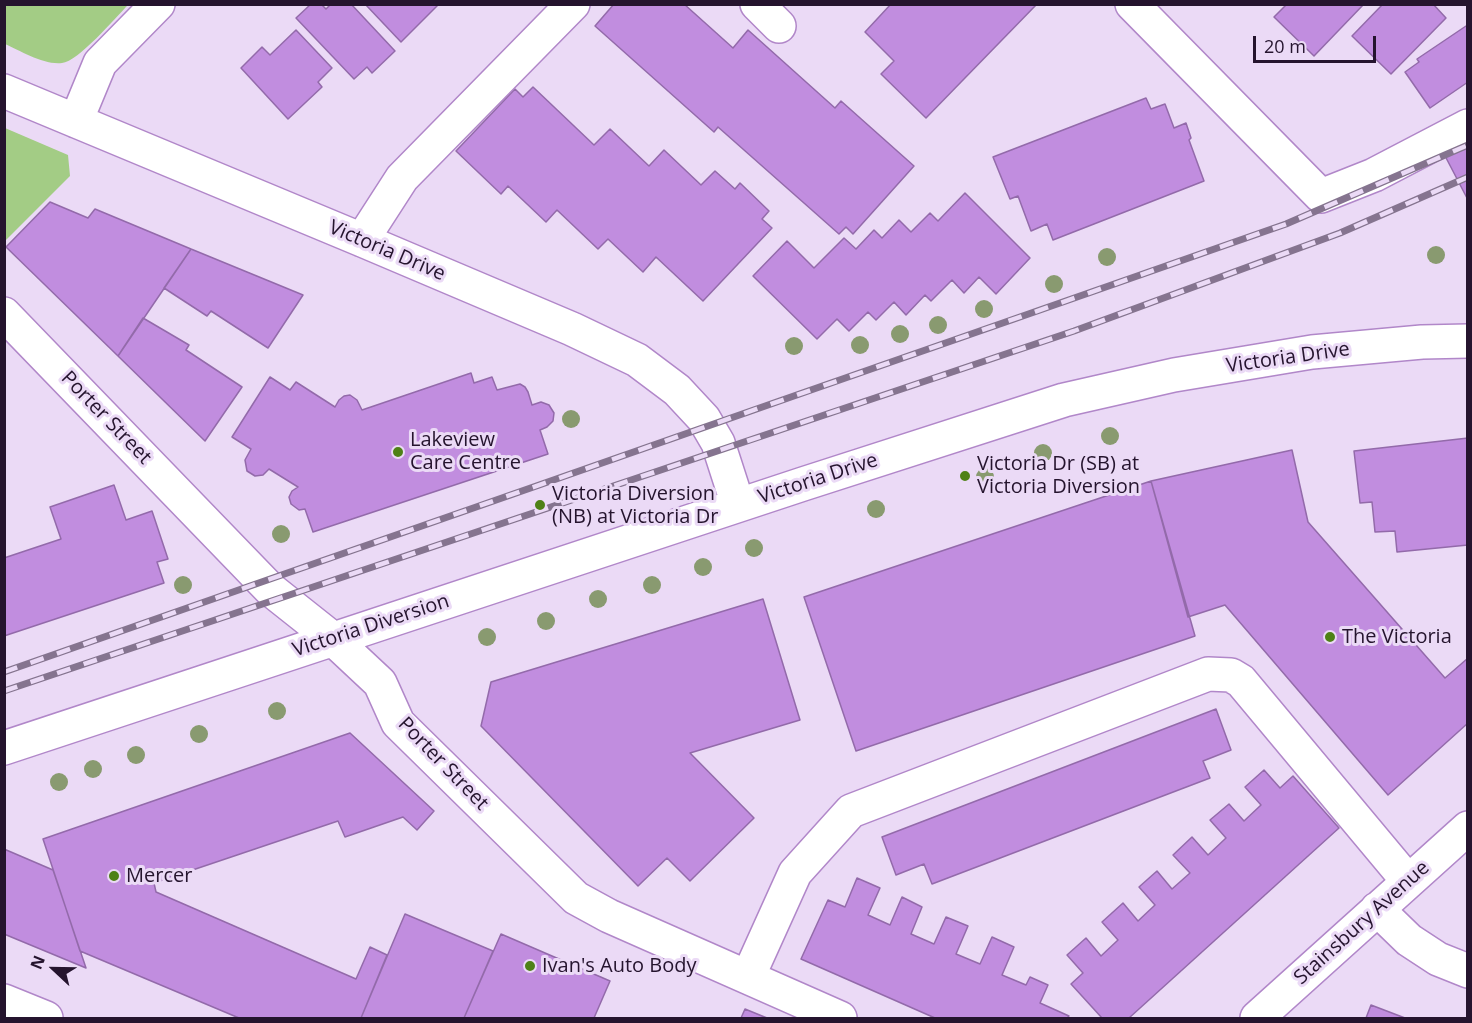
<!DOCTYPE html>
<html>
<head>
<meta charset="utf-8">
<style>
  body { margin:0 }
  #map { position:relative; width:1472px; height:1023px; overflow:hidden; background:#ebdaf6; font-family:"Open Sans",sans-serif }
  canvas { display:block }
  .frame { position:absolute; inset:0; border:6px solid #25142e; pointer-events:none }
  .north { position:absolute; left:24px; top:939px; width:60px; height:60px; -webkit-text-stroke:4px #ebdaf6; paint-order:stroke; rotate:292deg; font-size:16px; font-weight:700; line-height:24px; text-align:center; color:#25142e }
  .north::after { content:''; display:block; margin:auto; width:21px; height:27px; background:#25142e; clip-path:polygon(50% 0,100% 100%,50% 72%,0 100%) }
  .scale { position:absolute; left:1253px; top:36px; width:123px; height:27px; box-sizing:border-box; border:3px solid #25142e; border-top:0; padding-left:8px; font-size:18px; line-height:21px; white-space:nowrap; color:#25142e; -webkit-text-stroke:4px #ebdaf6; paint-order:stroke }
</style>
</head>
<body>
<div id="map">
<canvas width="1472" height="1023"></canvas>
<div class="frame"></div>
<div class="north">N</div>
<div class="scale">20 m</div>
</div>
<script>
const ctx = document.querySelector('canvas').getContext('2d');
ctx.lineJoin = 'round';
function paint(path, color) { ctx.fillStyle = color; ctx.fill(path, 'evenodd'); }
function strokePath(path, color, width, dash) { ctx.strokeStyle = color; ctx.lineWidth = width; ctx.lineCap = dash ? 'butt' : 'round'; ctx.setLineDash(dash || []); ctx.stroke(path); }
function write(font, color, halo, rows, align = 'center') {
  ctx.font = font + ' "Open Sans",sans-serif'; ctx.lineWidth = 6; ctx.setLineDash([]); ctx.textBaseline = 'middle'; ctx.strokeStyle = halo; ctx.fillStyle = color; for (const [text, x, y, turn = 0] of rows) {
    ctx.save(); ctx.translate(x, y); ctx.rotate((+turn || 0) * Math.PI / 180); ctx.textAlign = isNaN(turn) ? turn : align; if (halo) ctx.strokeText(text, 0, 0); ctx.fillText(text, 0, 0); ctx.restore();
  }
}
paint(new Path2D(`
  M4,5L5,4L128,5C116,17 78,62 62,63C43,65 21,51 5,44Z
  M5,128L68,155L70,176L5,241Z`), '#a3cc85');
const building = new Path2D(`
  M311,4H321L326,9L331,4H351L395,51L372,73L367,67L354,79L296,18Z
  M365,4H439L401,42Z
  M614,4H684L733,48L748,30L835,108L841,101L914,166L853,234L846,227L839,234L718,127L714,132L595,26Z
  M891,4H1037L926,118L881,74L894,61L865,32Z
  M1287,4H1364L1314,56L1274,17Z
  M1383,4H1433L1446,18L1391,74L1352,36Z
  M1466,26L1468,28V82L1430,108L1405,72L1419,62L1417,59Z
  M296,30L332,68L318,82L322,87L288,119L241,68L262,47L270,55Z
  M533,87L594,145L610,129L649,166L664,150L701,185L715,171L735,189L740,183L769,211L762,219L772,228L703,301L656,257L643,272L608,239L598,249L557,210L546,222L508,186L501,194L456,151L515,89L523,97Z
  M1146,98L1151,109L1165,104L1174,128L1186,123L1191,138L1189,140L1204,181L1053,240L1047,224L1031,231L1018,196L1010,199L993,157Z
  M1468,140V200L1443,152Z
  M965,193L1030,258L996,294L979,277L964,293L952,280L931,301L925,295L906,315L894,302L876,320L868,312L849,331L837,319L817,339L753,276L787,241L814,268L844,238L856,249L874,230L882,238L899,220L911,232L930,213L938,221Z
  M50,202L88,218L95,209L191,249L118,356L6,247Z
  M191,249L303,295L268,348L211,311L207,316L164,288Z
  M143,318L189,345L186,350L242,387L205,441L118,356Z
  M471,373L474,383L492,377L497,390L520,384L525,387L528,392L532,405L541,402L549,405L554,413L553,421L547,427L540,430L548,454L313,532L305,509L299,510L291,504L289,497L292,491L298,487L269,469L263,475L255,476L247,471L245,460L251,449L232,437L270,377L290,390L296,382L335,407L339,400L344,396L350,395L357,400L362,410Z
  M1468,438V545L1397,552L1395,531L1375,532L1372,502L1360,503L1354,451Z
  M1292,450L1308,522L1445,678L1468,658V723L1388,795L1225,605L1188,617L1151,481Z
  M1151,481L1195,636L856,751L804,597Z
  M114,485L126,520L152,511L168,559L157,562L164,583L4,636V558L61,539L50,507Z
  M763,599L800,720L690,753L754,818L690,881L667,858L638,886L481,726L491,682Z
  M1216,709L1231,750L1203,761L1210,778L932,884L924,864L896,875L882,837Z
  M350,733L434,811L417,830L403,817L345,837L338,821L154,883L156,892L356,979L370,947L387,955L361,1018H239L80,951L43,839Z
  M1264,770L1280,788L1293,776L1339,828L1129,1018H1102L1071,984L1083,973L1067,955L1086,938L1101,956L1118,940L1102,922L1123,903L1138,921L1155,905L1139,887L1157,871L1172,889L1190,873L1173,855L1192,837L1208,855L1226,838L1210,820L1229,804L1244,821L1261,805L1245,787Z
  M4,849L53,870L86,968L4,934Z
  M857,878L880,888L868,915L890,925L902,897L922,907L911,934L934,944L946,917L968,926L956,954L980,964L992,937L1014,947L1002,975L1026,985L1030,977L1048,985L1040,1003L1069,1016L1067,1018H935L801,959L828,900L845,907Z
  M405,914L493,951L464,1018H361Z
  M501,934L610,981L594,1018H464Z
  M1371,1005L1405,1018H1366Z
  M745,1009L767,1018H741Z`);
paint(building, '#c18ddf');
strokePath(building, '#936aaa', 1.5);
const minor = new Path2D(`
  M757,4L779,26
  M1132,4L1321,196L1374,175L1468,126
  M4,91L362,240L572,329L637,360L677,390L704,419L718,443L738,505
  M76,121L100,63L158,4
  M362,240L402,178L573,4
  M4,314L270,589L333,639L380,683L398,723L576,898L609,916L840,1018
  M4,748L803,484L1064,400L1174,375L1312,352L1422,342L1468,341
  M1377,909L1409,940L1438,959L1468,971
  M748,977L795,873L851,811L1208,674L1231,675L1241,681L1408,881
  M4,1001L46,1018
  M1257,1018L1468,828`);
strokePath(minor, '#b187c9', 36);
strokePath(minor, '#fff', 33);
const rail = new Path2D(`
  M4,672L1286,224L1468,145
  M4,691L1074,331L1340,233L1468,177`);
strokePath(rail, '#85748f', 7);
strokePath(rail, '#ebdaf6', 4.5, [14]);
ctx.fillStyle = '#899a70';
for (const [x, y] of [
  [1436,255],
  [1107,257],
  [1054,284],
  [984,309],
  [938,325],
  [900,334],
  [860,345],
  [794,346],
  [571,419],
  [1110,436],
  [1043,453],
  [985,477],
  [876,509],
  [281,534],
  [754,548],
  [703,567],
  [183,585],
  [652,585],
  [598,599],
  [546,621],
  [487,637],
  [277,711],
  [199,734],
  [136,755],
  [93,769],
  [59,782]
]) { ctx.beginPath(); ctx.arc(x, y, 9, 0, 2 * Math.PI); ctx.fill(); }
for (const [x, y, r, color] of [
  [398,452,6,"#4e8116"],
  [965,476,6,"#4e8116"],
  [540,505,6,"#4e8116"],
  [1330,637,6,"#4e8116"],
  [114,876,6,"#4e8116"],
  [530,966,6,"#4e8116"]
]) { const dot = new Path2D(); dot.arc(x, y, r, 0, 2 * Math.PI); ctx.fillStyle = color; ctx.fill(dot); strokePath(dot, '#ebdaf6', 2); }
write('20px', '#25142e', '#ebdaf6', [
  ["Victoria Drive",387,251,23],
  ["Victoria Drive",1288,358,-8],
  ["Porter Street",106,418,46],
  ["Victoria Drive",818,479,-18],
  ["Victoria Diversion",371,626,-18],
  ["Porter Street",443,764,46],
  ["Stainsbury Avenue",1362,923,-42]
]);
write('20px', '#25142e', '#ebdaf6', [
  ["Lakeview",410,440],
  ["Care Centre",410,463],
  ["Victoria Dr (SB) at",977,464],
  ["Victoria Diversion",977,487],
  ["Victoria Diversion",552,494],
  ["(NB) at Victoria Dr",552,517],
  ["The Victoria",1342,637],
  ["Mercer",126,876],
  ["Ivan's Auto Body",542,966]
], 'left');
</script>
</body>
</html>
